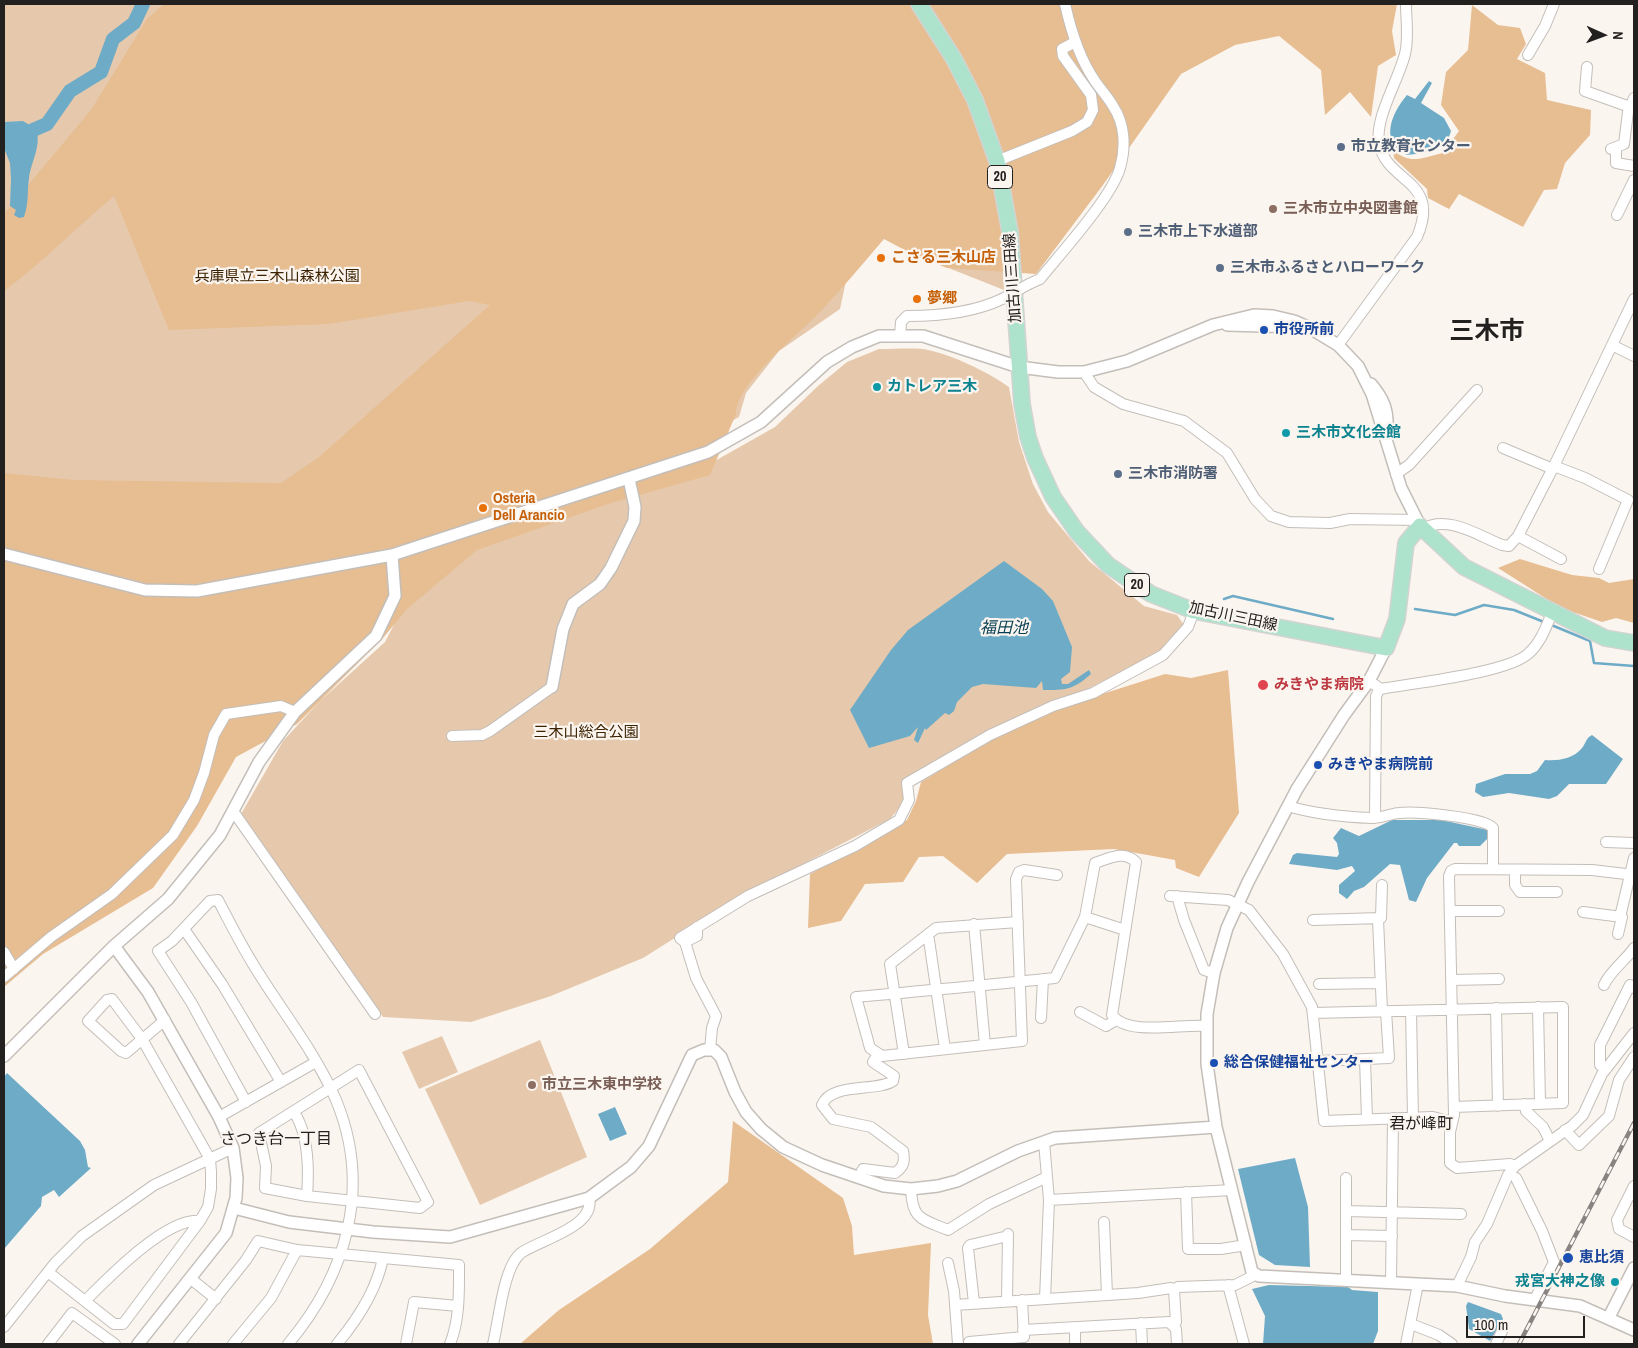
<!DOCTYPE html>
<html>
<head>
<meta charset="utf-8">
<style>
  body { margin:0 }
  #map { position:relative; width:1638px; height:1348px; overflow:hidden; background:#fbf5f0; font-family:"Archivo Narrow",sans-serif }
  canvas { display:block }
  .frame { position:absolute; inset:0; border:5px solid #23211f; pointer-events:none }
  .north { position:absolute; left:1578px; top:10px; width:50px; height:50px; -webkit-text-stroke:4px #fbf5f0; paint-order:stroke; rotate:92deg; font-size:14px; font-weight:700; line-height:20px; text-align:center; color:#23211f }
  .north::after { content:''; display:block; margin:auto; width:18px; height:22px; background:#23211f; clip-path:polygon(50% 0,100% 100%,50% 72%,0 100%) }
  .scale { position:absolute; left:1466px; top:1316px; width:119px; height:22px; box-sizing:border-box; border:2px solid #23211f; border-top:0; padding-left:6px; font-size:15px; line-height:18px; white-space:nowrap; color:#23211f; -webkit-text-stroke:4px #fbf5f0; paint-order:stroke }
</style>
</head>
<body>
<div id="map">
<canvas width="1638" height="1348"></canvas>
<div class="frame"></div>
<div class="north">N</div>
<div class="scale">100 m</div>
</div>
<script>
const ctx = document.querySelector('canvas').getContext('2d');
ctx.lineJoin = 'round';
function paint(path, color) { ctx.fillStyle = color; ctx.fill(path, 'evenodd'); }
function strokePath(path, color, width, dash) { ctx.strokeStyle = color; ctx.lineWidth = width; ctx.lineCap = dash ? 'butt' : 'round'; ctx.setLineDash(dash || []); ctx.stroke(path); }
function write(font, color, halo, rows, align = 'center') {
  ctx.font = font + ' "Archivo Narrow","Noto Sans JP",sans-serif'; ctx.lineWidth = 4.5; ctx.setLineDash([]); ctx.textBaseline = 'middle'; ctx.strokeStyle = halo; ctx.fillStyle = color; for (const [text, x, y, turn = 0] of rows) {
    ctx.save(); ctx.translate(x, y); ctx.rotate((+turn || 0) * Math.PI / 180); ctx.textAlign = isNaN(turn) ? turn : align; if (halo) ctx.strokeText(text, 0, 0); ctx.fillText(text, 0, 0); ctx.restore();
  }
}
paint(new Path2D(`
  M4,4H903L1000,219L1004,290L951,269L885,234L848,272L840,309L779,351L746,393L739,417L707,435L4,542Z
  M879,349C893,349 909,348 923,349C949,353 988,372 1009,387L1019,442L1033,484L1048,512L1089,561L1144,606L1177,615L1184,625L1159,653L905,781V801L890,819L743,895L643,958L551,996L471,1022L383,1017L241,814L283,741L320,701L385,642L405,603L407,575L713,462L775,427L818,386L847,362Z
  M442,1036L458,1072L419,1089L402,1052Z
  M540,1040L587,1157L480,1205L425,1089Z`), '#e6c9ac');
paint(new Path2D(`
  M164,4H1397L1392,31L1396,55L1378,66L1371,117L1350,92L1325,115L1321,70L1279,36L1235,45L1181,74L1103,185L1036,274L947,268L914,255L884,239C863,264 842,288 820,312C799,334 736,383 736,414L710,475L611,503L477,550L407,609L383,638L297,724L236,757L197,826L153,888L43,954L4,987V473L74,480L281,483L319,457L490,305L469,301L329,324L169,330L114,196C77,227 43,262 4,291V214L91,110L147,19Z
  M1472,5L1498,25L1520,28L1526,44L1517,59L1545,73L1547,100L1591,110L1590,135L1565,163L1557,189L1544,190L1523,227L1459,194L1449,209L1428,198L1427,189L1394,158L1393,150C1410,165 1422,158 1443,153L1459,131L1441,105L1446,72L1468,50Z
  M1520,559L1572,575L1599,578L1609,583L1634,579V623L1616,618L1602,622L1561,608L1498,568Z
  M1228,670L1239,813L1199,877L1176,868L1175,860L1114,849L1007,854L977,883L943,856L919,857L903,882L865,884L841,921L808,928L810,874L907,820L916,801L921,782L991,739L1068,705L1165,674L1191,678Z
  M733,1121L843,1198L852,1226L854,1255L931,1243L928,1315L933,1344H520L559,1310L650,1249L728,1182Z`), '#e7bd92');
paint(new Path2D(`
  M1429,81L1432,83L1421,103L1444,118L1451,131C1446,151 1425,153 1407,155C1402,152 1395,148 1392,142C1386,125 1397,107 1407,95L1415,99Z
  M23,121L36,129C42,145 31,162 29,178C27,193 29,202 24,217L19,218L14,215L16,210L10,206L11,179L10,163L4,148V122Z
  M1004,561L1042,589L1053,601L1072,647L1070,672L1061,679L1062,684H1068L1089,670L1091,674C1073,690 1066,690 1043,690L1042,681L1036,688L983,684L972,687L957,702L954,711L949,715L945,713L926,730L925,728L918,743L914,740L918,727L910,736L869,748L850,710L891,650L908,630Z
  M1592,735L1623,759L1606,784H1569L1557,796L1549,799L1509,793L1483,797L1475,792L1476,784L1505,774H1530L1537,771L1545,760C1558,761 1573,759 1582,748C1586,743 1586,738 1592,735Z
  M1392,820H1441L1488,830V838L1480,846H1459L1457,843H1454L1427,878L1416,902L1409,900L1400,865L1390,864L1364,887L1354,891L1347,899L1339,893V885L1355,871L1352,866L1337,870L1289,864L1293,855L1297,853L1337,857L1339,854L1337,843L1333,838L1341,828L1359,836Z
  M7,1073L80,1141L85,1150L88,1167L91,1168L59,1197L54,1190L42,1197L41,1206L4,1249V1077Z
  M615,1107L627,1134L610,1141L598,1114Z
  M1295,1158L1308,1207L1310,1267L1275,1265L1259,1255L1238,1169Z
  M1269,1285L1348,1287L1352,1290L1378,1292V1331L1373,1344H1263L1265,1316L1252,1289Z
  M1468,1302L1501,1314L1503,1319L1490,1341L1469,1329L1466,1306Z`), '#6eabc7');
strokePath(new Path2D(`
  M1224,599L1233,596L1333,619
  M1415,609L1455,615L1484,605L1514,610L1544,622
  M1549,624L1590,641L1594,663L1634,666`), '#6eabc7', 2.5);
strokePath(new Path2D(`
  M33,130L47,124L70,91L101,72L113,39L134,23L143,4`), '#6eabc7', 14);
const minor = new Path2D(`
  M1528,55L1545,26L1554,4
  M1587,67L1585,91L1630,107
  M1616,148V163L1634,166
  M1611,149L1624,144L1628,112L1634,98
  M997,161L1072,131L1087,122L1093,110L1091,95L1063,56L1062,49L1075,42
  M1617,215L1634,180
  M1029,284L1040,279C1061,253 1112,197 1120,168C1126,147 1125,124 1113,106C1108,97 1101,90 1095,81C1079,58 1071,31 1065,4
  M900,336L901,322L907,316C938,316 973,313 1002,299
  M1338,345L1417,237C1442,178 1385,184 1379,142C1375,117 1399,79 1405,54C1409,39 1406,19 1406,4
  M1612,345L1634,356
  M1084,372L1094,387L1123,404L1184,421L1227,453L1255,499L1271,516L1289,522L1330,523L1350,519L1417,520
  M1503,448L1553,469
  M1554,466L1585,478L1628,500L1599,569
  M1396,474L1409,465L1477,390
  M1423,529C1447,514 1479,536 1502,545L1509,546L1518,536L1554,466L1634,299
  M1518,536L1561,559
  M1369,681L1381,689C1413,683 1509,673 1529,653C1541,642 1546,627 1552,613
  M452,736L482,735L490,731L552,687
  M1288,806C1314,814 1346,817 1372,818C1382,818 1389,814 1399,813C1413,811 1485,817 1493,828V869
  M233,811L375,1014
  M1375,818L1376,696L1380,688
  M1606,842L1634,843
  M1515,870V885L1520,892H1557
  M1057,875L1024,870L1019,872L1016,879L1022,1041L882,1056L870,1048L856,997C922,991 989,985 1055,978L1085,917L1095,863C1110,858 1124,850 1136,862L1112,1015C1128,1037 1184,1023 1207,1026
  M1170,896L1228,900L1249,910L1283,954L1312,1007L1324,1121L1433,1117L1452,1122
  M1177,896L1184,920L1204,970L1214,973
  M1450,911H1499
  M1583,912L1622,917L1618,934
  M1085,917L1125,930
  M1620,917L1634,858
  M1378,919L1382,1011
  M1313,920L1381,918L1382,885
  M974,924L985,1045
  M697,927V936L685,942L680,938L748,896L855,846L899,820L909,800L907,783L990,735L1053,706L1093,693L1163,655L1188,627L1194,611
  M184,929L222,984L281,1082
  M926,936L929,940L945,1049
  M685,942L696,978L716,1016L712,1028L710,1050
  M4,952L14,969
  M4,977L51,937L112,894L173,835L194,800L204,773L214,735L226,714L281,706L295,712
  M1451,980L1499,979
  M1319,984L1381,983
  M1604,985C1610,971 1625,961 1634,948
  M1538,1007L1540,1103
  M1496,1008L1498,1106
  M1411,1011L1413,1118
  M1080,1012L1106,1026L1116,1020
  M1313,1013L1563,1007V1103L1454,1107
  M1041,1018L1043,979
  M904,1054L890,964L936,928L1018,922
  M1365,1059L1367,1119
  M1319,1061L1389,1058L1386,1011
  M1606,1069L1600,1065V1045L1630,985L1634,988
  M359,1070L428,1202L420,1208L307,1196L265,1188L266,1166L259,1133Z
  M246,1102L191,1002L158,951L172,941L210,901L218,900C229,921 240,943 253,964C280,1009 315,1051 336,1100C372,1187 347,1274 288,1344
  M1524,1104L1526,1111L1543,1127L1550,1141
  M294,1112C309,1135 309,1170 307,1196
  M219,1117L316,1062
  M1565,1130L1579,1145L1609,1116L1619,1080L1634,1057
  M1044,1142L1049,1200L1045,1299
  M1515,1166L1510,1164L1457,1168L1450,1163V1132L1454,1115L1449,876L1451,871L1455,869L1592,870L1634,875
  M859,1177L863,1169L895,1173C904,1167 905,1161 903,1151L871,1127L833,1119L822,1105C831,1082 877,1092 893,1081L894,1076L873,1062L878,1054
  M1516,1178L1542,1231L1554,1262L1535,1299
  M1634,1186L1617,1220L1619,1229L1634,1237
  M911,1189C912,1220 922,1219 948,1230L989,1204L1047,1177
  M1186,1192L1188,1249H1221L1246,1245
  M1049,1200L1232,1190
  M1346,1211L1461,1214
  M1104,1222L1107,1295
  M1346,1235L1392,1236
  M948,1263L954,1291L958,1344
  M48,1272L114,1324H123L200,1221L208,1207L211,1189V1172L210,1159L142,1039L112,999L107,1000L88,1021L121,1051L126,1053L165,1020
  M191,1279L216,1299
  M1346,1279V1178
  M1391,1282L1393,1118
  M1228,1285L1244,1344
  M1457,1286L1471,1257L1475,1242L1487,1224L1508,1175L1515,1166L1572,1126L1583,1115L1602,1074L1634,1033
  M86,1300C109,1277 167,1217 200,1221
  M1022,1300L1024,1337
  M1007,1301L1008,1234
  M974,1303L968,1248L970,1245L1008,1236
  M955,1305L1138,1293L1171,1288L1174,1290
  M1141,1323L1142,1344
  M1411,1324L1439,1335L1452,1344
  M1174,1325L1176,1322L1174,1290L1178,1287L1235,1285L1255,1275
  M4,1327L55,1263L82,1236L154,1185L233,1148
  M1075,1327V1344
  M1023,1330L1169,1322L1176,1329L1177,1344
  M969,1342L1024,1337
  M48,1344L72,1313L115,1344
  M179,1344L246,1260L258,1241L297,1250L459,1265C459,1291 460,1319 450,1344
  M233,1344L271,1298L297,1250
  M337,1344C357,1320 377,1289 383,1258
  M406,1344L414,1302L458,1306
  M493,1344C499,1321 503,1267 521,1253C539,1240 596,1227 589,1198
  M1406,1344L1418,1284
  M1496,1344L1503,1329`);
const tertiary = new Path2D(`
  M1227,325L1298,327
  M1371,384C1383,398 1388,410 1387,428
  M4,554L145,590L197,591L392,555L708,452L761,422L827,362L852,347L879,336H923L1019,367L1058,372H1084L1127,361L1213,325L1254,315L1273,316L1294,321L1310,328L1338,345L1358,366L1372,394L1401,488L1420,526
  M1386,648L1369,681L1344,715L1297,789L1248,882L1227,928L1214,973L1207,1014V1064L1216,1127L1252,1272L1259,1276L1457,1286L1505,1296L1580,1306L1634,1330
  M552,687L563,629L573,604L600,584L611,568L634,521L635,507L629,479
  M114,946L148,992L219,1117L233,1148L237,1178L236,1198L226,1233L138,1344
  M4,1056L114,946L168,899L220,835L259,762L295,712L376,636L395,596L392,555
  M234,1208L289,1222L373,1232L450,1237L589,1198L631,1167L649,1146L692,1055L704,1050H714L721,1057L735,1092L746,1112L761,1129L783,1147L822,1165L884,1186L911,1189L938,1186L957,1181L1018,1151L1055,1138L1216,1127
  M1609,1317L1634,1268`);
const primary = new Path2D(`
  M919,4L954,59L975,100L997,161L1010,232L1022,404L1028,437L1035,458L1053,497L1077,532L1108,565L1151,594L1194,611L1386,648L1397,619L1406,543L1420,526L1464,567L1605,638L1634,643`);
strokePath(minor, '#c4beb9', 12);
strokePath(tertiary, '#c4beb9', 14);
strokePath(primary, '#d3d3d2', 18);
strokePath(minor, '#fff', 10);
strokePath(tertiary, '#fff', 11);
strokePath(primary, '#ade3cd', 15);
const rail = new Path2D(`
  M1519,1344L1634,1123`);
strokePath(rail, '#878380', 4.5);
strokePath(rail, '#fbf5f0', 2.5, [8]);
const minorBridge = new Path2D(`
  M1002,299L1029,284`);
strokePath(minorBridge, '#c4beb9', 12, []);
strokePath(minorBridge, '#fff', 10);
for (const [x, y, r, color] of [
  [1341,147,5,"#5c6f8a"],
  [1273,209,5,"#8d6e63"],
  [1128,232,5,"#5c6f8a"],
  [881,258,5,"#e8710a"],
  [1220,268,5,"#5c6f8a"],
  [917,299,5,"#e8710a"],
  [1264,330,5,"#1a4fb4"],
  [877,387,5,"#0f9aa8"],
  [1286,433,5,"#0f9aa8"],
  [1118,474,5,"#5c6f8a"],
  [483,508,5,"#e8710a"],
  [1263,685,6,"#e0444e"],
  [1318,765,5,"#1a4fb4"],
  [1214,1063,5,"#1a4fb4"],
  [532,1085,5,"#8d6e63"],
  [1568,1258,6,"#1a4fb4"],
  [1615,1282,5,"#0f9aa8"]
]) { const dot = new Path2D(); dot.arc(x, y, r, 0, 2 * Math.PI); ctx.fillStyle = color; ctx.fill(dot); strokePath(dot, '#fbf5f0', 2); }
for (const [x, y, w] of [
  [1000,177,25],
  [1137,585,25]
]) { const box = new Path2D(); box.roundRect(x - w / 2, y - 11.5, w, 23, 4); ctx.fillStyle = '#fbf5f0'; ctx.fill(box); strokePath(box, '#23211f', 1); }
write('bold 14px', '#23211f', null, [
  ["20",1000,177],
  ["20",1137,585]
]);
write('bold 15px', '#4e5e75', '#fbf5f0', [
  ["市立教育センター",1351,147],
  ["三木市上下水道部",1138,232],
  ["三木市ふるさとハローワーク",1230,268],
  ["三木市消防署",1128,474]
], 'left');
write('bold 15px', '#785e54', '#fbf5f0', [
  ["三木市立中央図書館",1283,209],
  ["市立三木東中学校",542,1085]
], 'left');
write('bold 15px', '#c56008', '#fbf5f0', [
  ["こさる三木山店",891,258],
  ["夢郷",927,299],
  ["Osteria",493,499],
  ["Dell Arancio",493,516]
], 'left');
write('15px', '#3d2200', '#fbf5f0', [
  ["兵庫県立三木山森林公園",277,277],
  ["三木山総合公園",586,733]
]);
write('15px', '#23211f', '#fbf5f0', [
  ["加古川三田線",1013,278,-94],
  ["加古川三田線",1233,617,12]
]);
write('bold 15px', '#164399', '#fbf5f0', [
  ["市役所前",1274,330],
  ["みきやま病院前",1328,765],
  ["総合保健福祉センター",1224,1063],
  ["恵比須",1579,1258]
], 'left');
write('bold 15px', '#0d838f', '#fbf5f0', [
  ["カトレア三木",887,387],
  ["三木市文化会館",1296,433],
  ["戎宮大神之像",1605,1282,"right"]
], 'left');
write('bold 15px', '#be3a42', '#fbf5f0', [
  ["みきやま病院",1274,685]
], 'left');
write('italic 16px', '#063d51', '#fbf5f0', [
  ["福田池",1004,629]
]);
write('16px', '#23211f', '#fbf5f0', [
  ["君が峰町",1421,1125],
  ["さつき台一丁目",276,1140]
]);
write('bold 25px', '#23211f', '#fbf5f0', [
  ["三木市",1487,332]
]);
</script>
</body>
</html>
